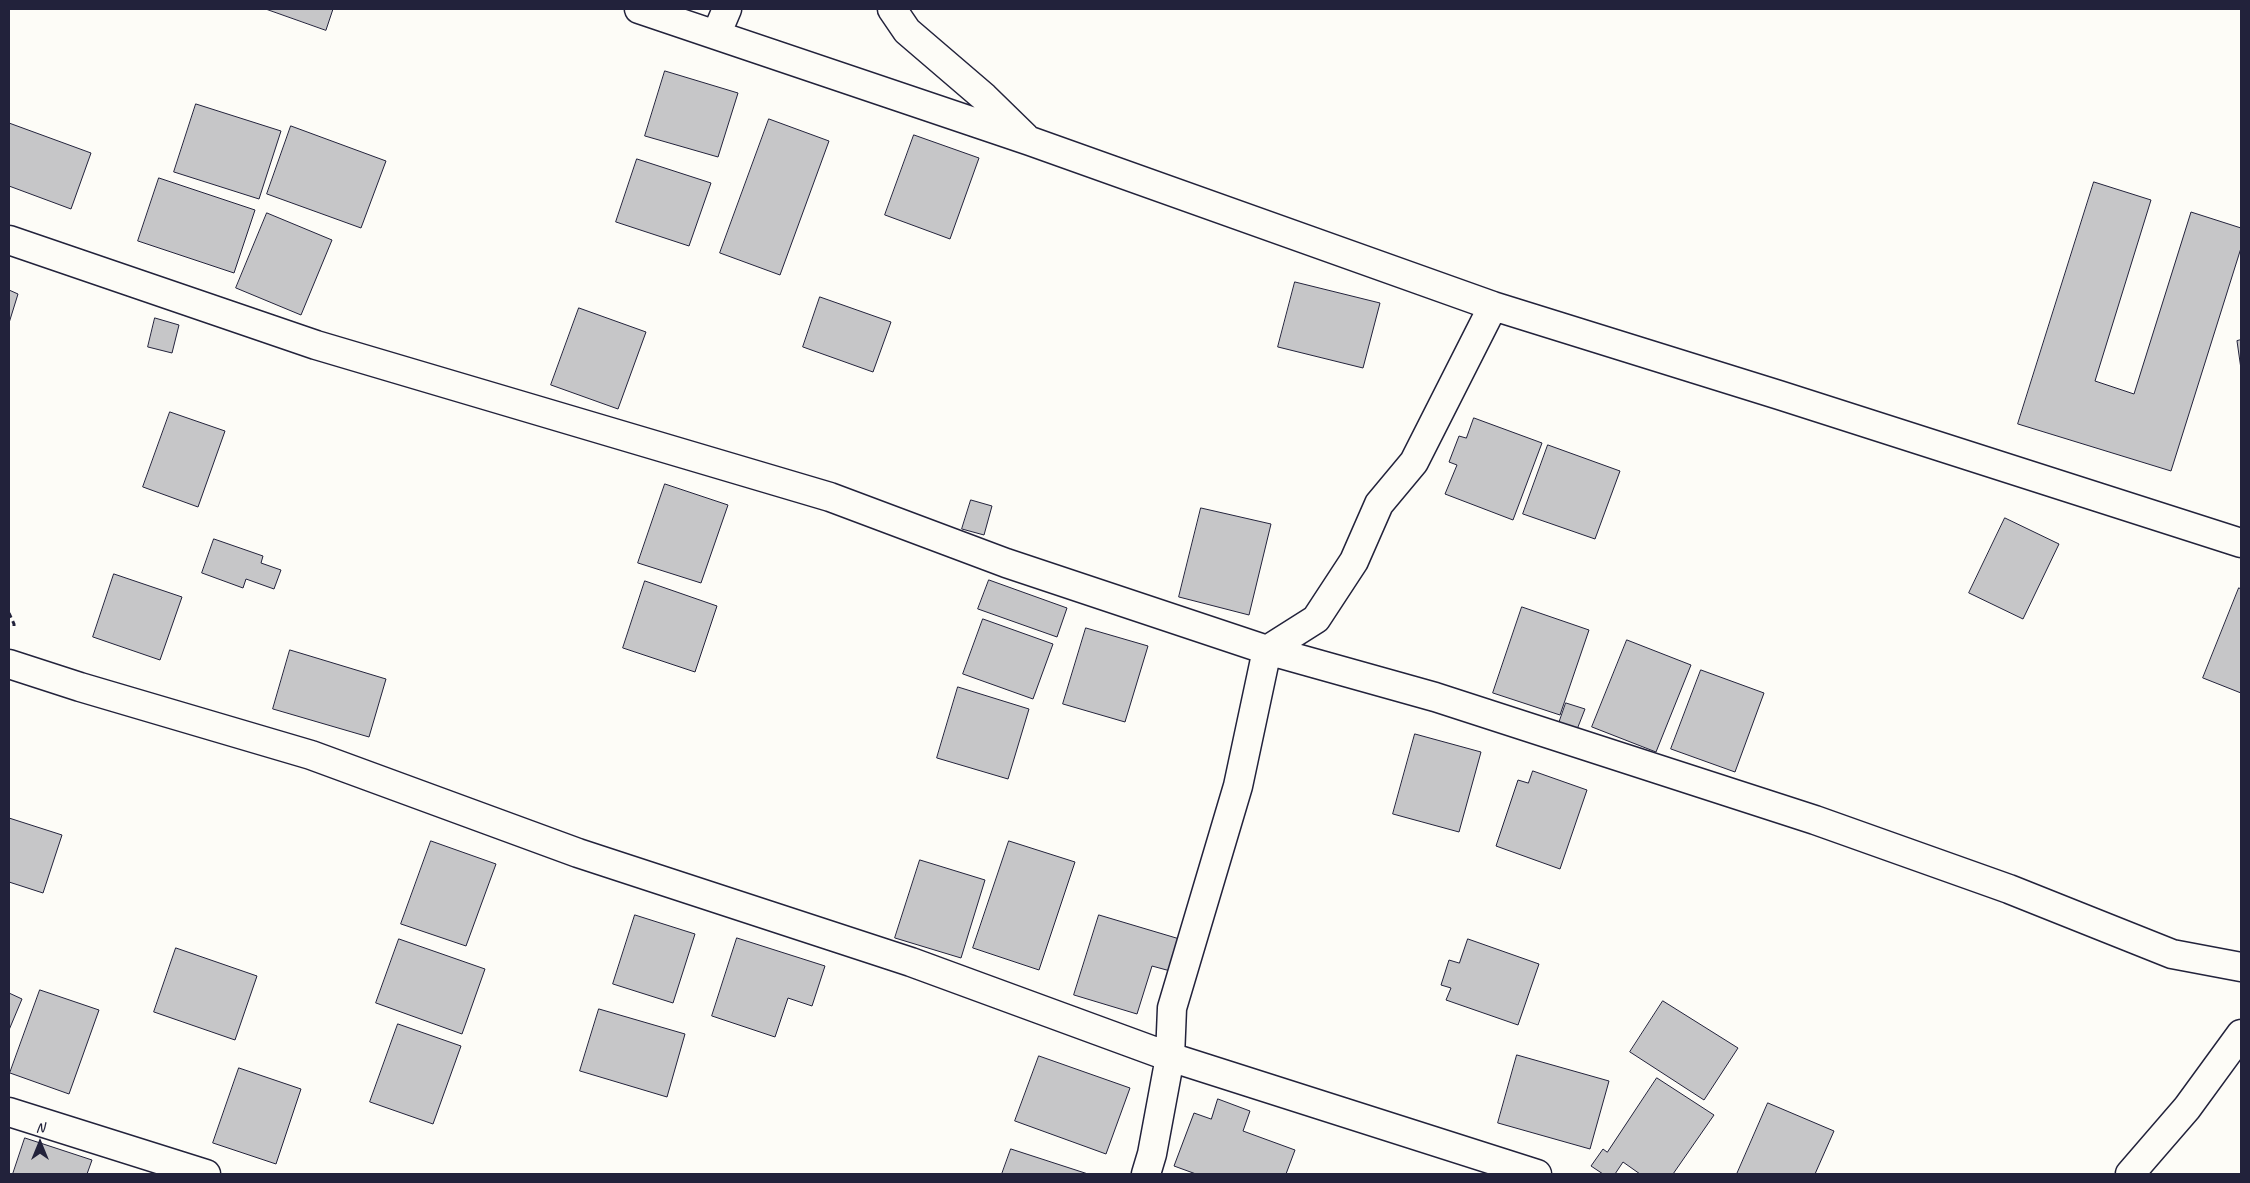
<!DOCTYPE html>
<html>
<head>
<meta charset="utf-8">
<style>
  body { margin:0 }
  #map { position:relative; width:2250px; height:1183px; overflow:hidden; background:#fdfcf7; font-family:Caveat,sans-serif }
  canvas { display:block }
  .frame { position:absolute; inset:0; border:10px solid #22223b; pointer-events:none }
  .north { position:absolute; left:15px; top:1118px; width:50px; height:50px; -webkit-text-stroke:4px #fdfcf7; paint-order:stroke; rotate:0deg; font-size:14px; font-weight:700; line-height:20px; text-align:center; color:#22223b }
  .north::after { content:''; display:block; margin:auto; width:18px; height:22px; background:#22223b; clip-path:polygon(50% 0,100% 100%,50% 72%,0 100%) }
</style>
</head>
<body>
<div id="map">
<canvas width="2250" height="1183"></canvas>
<div class="frame"></div>
<div class="north">N</div>
</div>
<script>
const ctx = document.querySelector('canvas').getContext('2d');
ctx.lineJoin = 'round';
function paint(path, color) { ctx.fillStyle = color; ctx.fill(path, 'evenodd'); }
function strokePath(path, color, width, dash) { ctx.strokeStyle = color; ctx.lineWidth = width; ctx.lineCap = dash ? 'butt' : 'round'; ctx.setLineDash(dash || []); ctx.stroke(path); }
const building = new Path2D(`
  M266,9H333L326,30Z
  M665,71L738,93L718,157L645,136Z
  M196,104L281,131L259,199L174,172Z
  M769,119L829,141L780,275L720,253Z
  M9,123L91,153L71,209L9,186Z
  M291,126L386,161L361,228L267,194Z
  M914,135L979,158L950,239L885,215Z
  M637,159L711,183L689,246L616,222Z
  M159,178L255,210L234,273L138,241Z
  M2094,182L2151,200L2095,381L2134,394L2191,212L2241,228V248L2171,471L2018,424Z
  M267,213L332,240L301,315L236,288Z
  M1295,282L1380,303L1363,368L1278,347Z
  M9,290L18,294L9,323Z
  M820,297L891,322L873,372L803,347Z
  M579,308L646,332L618,409L551,385Z
  M155,318L179,325L172,353L148,347Z
  M2241,340V369L2237,341Z
  M170,412L225,431L198,507L143,487Z
  M1474,418L1542,443L1513,520L1445,494L1457,465L1449,462L1459,436L1466,438Z
  M1548,445L1620,471L1595,539L1523,514Z
  M665,484L728,505L701,583L638,563Z
  M971,500L992,506L984,535L962,529Z
  M1201,508L1271,524L1249,615L1179,597Z
  M2005,518L2059,544L2023,619L1969,593Z
  M214,539L263,556L261,563L281,570L274,589L246,579L243,588L202,573Z
  M114,574L182,597L160,660L93,637Z
  M989,580L1067,608L1057,637L978,609Z
  M645,581L717,606L695,672L623,648Z
  M2239,588L2241,589V693L2203,678Z
  M1522,607L1589,630L1560,715L1493,693Z
  M983,619L1053,644L1033,699L963,674Z
  M1086,628L1148,646L1125,722L1063,704Z
  M1627,640L1691,665L1656,752L1592,727Z
  M290,650L386,679L369,737L273,709Z
  M1701,670L1764,693L1735,772L1671,749Z
  M958,687L1029,709L1008,779L937,758Z
  M1566,703L1585,709L1576,732L1558,726Z
  M1415,734L1481,752L1459,832L1393,814Z
  M1533,771L1587,790L1560,869L1496,846L1518,780L1528,783Z
  M9,818L62,835L43,893L9,882Z
  M431,841L496,864L466,946L401,924Z
  M1009,841L1075,862L1039,970L973,948Z
  M920,860L985,880L961,958L895,938Z
  M635,915L695,934L673,1003L613,984Z
  M1099,915L1183,940L1174,972L1152,966L1137,1014L1074,995Z
  M737,938L825,966L812,1006L788,998L775,1037L712,1016Z
  M399,939L485,969L462,1034L376,1003Z
  M1468,939L1539,964L1518,1025L1446,1000L1451,988L1441,985L1449,960L1459,963Z
  M176,948L257,976L235,1040L154,1012Z
  M40,990L99,1010L69,1094L10,1073Z
  M9,993L22,999L9,1030Z
  M1663,1001L1738,1048L1704,1100L1630,1052Z
  M599,1009L685,1034L667,1097L580,1071Z
  M398,1024L461,1046L433,1124L370,1102Z
  M1517,1055L1609,1081L1590,1149L1498,1123Z
  M1039,1056L1130,1088L1106,1154L1015,1121Z
  M239,1068L301,1089L276,1164L213,1143Z
  M1657,1078L1714,1115L1673,1174H1640L1623,1162L1615,1174H1603L1591,1166L1603,1149L1607,1152Z
  M1218,1099L1250,1111L1243,1131L1295,1150L1286,1174H1196L1174,1166L1194,1113L1211,1119Z
  M1768,1103L1834,1131L1815,1174H1737Z
  M25,1138L92,1160L87,1174H13Z
  M1011,1149L1088,1174H1002Z`);
paint(building, '#c6c6c8');
strokePath(building, '#22223b', 1);
const minor = new Path2D(`
  M639,9L1030,141L1493,306L1779,395L2241,543
  M892,9L907,31L984,97L1025,137
  M716,35L727,9
  M9,240L316,345L830,497L1006,563L1267,650L1435,697L1815,820L2009,889L2172,954L2241,967
  M9,664L80,687L311,755L578,853L911,962L1170,1057L1537,1174
  M9,1112L206,1174
  M1146,1174L1152,1154L1170,1057L1172,1008L1238,786L1267,650L1316,619L1354,561L1379,504L1414,462L1493,306
  M2130,1174L2187,1108L2241,1034`);
strokePath(minor, '#22223b', 31);
strokePath(new Path2D(`
  M9,613L14,624V630`), '#22223b', 3, [5, 4]);
strokePath(minor, '#fdfcf7', 28);
</script>
</body>
</html>
